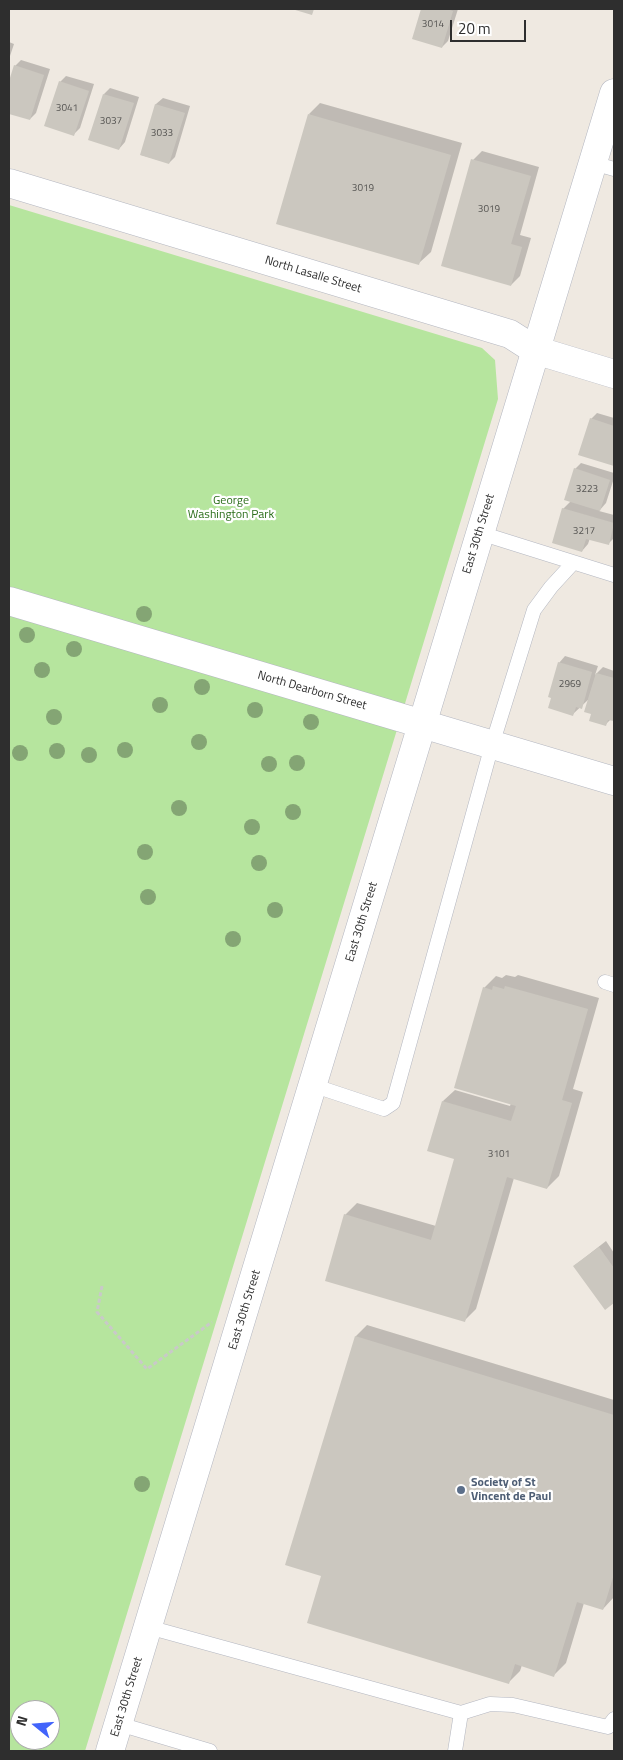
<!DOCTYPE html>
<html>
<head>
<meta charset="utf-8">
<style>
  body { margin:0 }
  #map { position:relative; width:623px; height:1760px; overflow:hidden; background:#efe9e1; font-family:"Titillium Web",sans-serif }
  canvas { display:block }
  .frame { position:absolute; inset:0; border:10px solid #2e2e2e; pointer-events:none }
  .north { position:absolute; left:10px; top:1700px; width:50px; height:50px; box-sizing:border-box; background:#fff; border:1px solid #ababab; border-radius:50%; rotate:287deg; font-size:14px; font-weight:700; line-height:20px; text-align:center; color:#2e2e2e }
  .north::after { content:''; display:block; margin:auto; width:18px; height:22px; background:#4264fb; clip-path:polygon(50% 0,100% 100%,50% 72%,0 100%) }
  .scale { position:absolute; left:450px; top:20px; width:76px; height:22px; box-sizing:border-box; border:2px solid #2e2e2e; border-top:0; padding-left:6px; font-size:15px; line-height:18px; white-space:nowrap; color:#2e2e2e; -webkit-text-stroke:4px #fff; paint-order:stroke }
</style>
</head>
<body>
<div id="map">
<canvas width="623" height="1760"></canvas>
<div class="frame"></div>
<div class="north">N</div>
<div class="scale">20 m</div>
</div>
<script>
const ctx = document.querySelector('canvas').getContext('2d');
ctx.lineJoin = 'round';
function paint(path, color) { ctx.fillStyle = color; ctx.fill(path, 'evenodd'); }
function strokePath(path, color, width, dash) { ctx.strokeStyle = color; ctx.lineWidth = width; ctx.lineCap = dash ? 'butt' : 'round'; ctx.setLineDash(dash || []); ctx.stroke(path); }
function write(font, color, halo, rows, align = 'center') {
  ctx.font = font + ' "Titillium Web",sans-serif'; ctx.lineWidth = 4.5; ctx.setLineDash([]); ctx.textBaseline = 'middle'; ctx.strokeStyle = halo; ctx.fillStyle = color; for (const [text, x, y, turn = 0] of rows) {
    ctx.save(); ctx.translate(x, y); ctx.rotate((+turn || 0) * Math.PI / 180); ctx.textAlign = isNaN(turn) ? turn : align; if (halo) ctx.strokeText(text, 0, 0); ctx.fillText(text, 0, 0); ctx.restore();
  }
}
paint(new Path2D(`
  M9,205L482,348L495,360L498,399L85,1751H9ZM20,1710H50V1740H20Z`), '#b6e59e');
paint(new Path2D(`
  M422,9H458L448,41L442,47L413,38Z
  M9,42L14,44L9,59Z
  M21,60L50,69L36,113L30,119L9,112V85L15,66Z
  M66,76L94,84L80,128L74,134L60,82Z
  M110,88L139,97L125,142L119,149L104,94Z
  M163,98L190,106L175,157L169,163L141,155L156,104Z
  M320,103L462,143L431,252L419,263L309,114Z
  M482,151L539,167L520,235L531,238L520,276L511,285L473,160Z
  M597,413L614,418V465L580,454L591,419Z
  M581,463L614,473V478L606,503L599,511L614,515V538L608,544L590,538L588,544L582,551L563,509L571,501L575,469Z
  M565,656L598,666L595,675L603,667L614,671V720L611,719L606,724L592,713L589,699L573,714L559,663Z
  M506,975L515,977L518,975L599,998L573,1089L583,1092L559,1176L547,1188L514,1178L476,1309L465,1320L345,1215L357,1203L436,1226L456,1158L443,1101L455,1090L510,1106L511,1103L484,988L496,976L502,978Z
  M606,1241L614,1253V1301L605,1308L574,1266Z
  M367,1325L614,1400V1597L603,1609L584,1603L566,1663L554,1675L522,1665L520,1671L508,1683L323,1575L356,1336Z`), '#0003');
paint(new Path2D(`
  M292,9H314L312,15Z
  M421,9H451L450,10L453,11L442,48L412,39Z
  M14,65L44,75L30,120L9,114V81Z
  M59,81L89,91L74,136L44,126Z
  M103,94L134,103L119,150L88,140Z
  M155,104L185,113L169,164L140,155Z
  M308,114L451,155L419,265L276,224Z
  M471,159L531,176L511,244L522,247L511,286L441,266Z
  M590,418L614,426V466L578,455Z
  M574,468L610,480L600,511L564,500Z
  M562,508L614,523L609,545L586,539L582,552L552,543Z
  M558,662L592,672L582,709L576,707L573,716L548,708L551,698L548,697Z
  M596,673L614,678V721L608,720L606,726L589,721L591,714L584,712Z
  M493,986L504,989L505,986L588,1009L562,1100L572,1103L547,1189L507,1177L465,1322L325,1281L344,1214L431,1240L454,1159L427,1151L442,1101L511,1121L516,1106L454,1088L483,987L492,990Z
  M599,1247L614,1268V1303L605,1310L573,1266Z
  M355,1336L614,1415V1574L603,1610L577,1602L554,1677L515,1664L509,1684L307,1623L321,1576L285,1565Z`), '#cbc7bf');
const service = new Path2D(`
  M593,163L614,169
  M480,533L614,575
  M605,982L614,985
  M312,1085L384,1109L393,1103L492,745L534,610L551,587L573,563
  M148,1627L461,1713L490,1704L513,1705L608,1727L614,1719
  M119,1724L210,1751
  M455,1751L461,1713`);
const minor = new Path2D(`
  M9,183L510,334L535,350L614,374
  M9,601L614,781`);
const secondary = new Path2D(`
  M110,1751L614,93`);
strokePath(service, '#b4b7c1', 15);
strokePath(minor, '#b4b7c1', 29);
strokePath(secondary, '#b4b7c1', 29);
strokePath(new Path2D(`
  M102,1286L97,1312L147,1369L212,1322`), '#c9c9c9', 3, [4, 2.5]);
strokePath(service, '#fff', 14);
strokePath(minor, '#fff', 28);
strokePath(secondary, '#fff', 28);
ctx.fillStyle = '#84a574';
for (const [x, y] of [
  [144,614],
  [27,635],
  [74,649],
  [42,670],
  [202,687],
  [160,705],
  [255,710],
  [54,717],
  [311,722],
  [199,742],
  [125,750],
  [57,751],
  [20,753],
  [89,755],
  [297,763],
  [269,764],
  [179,808],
  [293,812],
  [252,827],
  [145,852],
  [259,863],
  [148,897],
  [275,910],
  [233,939],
  [142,1484]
]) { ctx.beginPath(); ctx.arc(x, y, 8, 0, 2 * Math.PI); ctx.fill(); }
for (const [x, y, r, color] of [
  [461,1490,5,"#5c6f8a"]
]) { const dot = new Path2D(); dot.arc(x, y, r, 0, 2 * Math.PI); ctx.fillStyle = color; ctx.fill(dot); strokePath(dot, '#fff', 2); }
write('10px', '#555452', null, [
  ["3014",433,25],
  ["3041",67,109],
  ["3037",111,122],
  ["3033",162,134],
  ["3019",363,189],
  ["3019",489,210],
  ["3223",587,490],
  ["3217",584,532],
  ["2969",570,685],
  ["3101",499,1155]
]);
write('12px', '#2e2e2e', '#fff', [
  ["North Lasalle Street",313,275,17],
  ["East 30th Street",479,534,-73],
  ["North Dearborn Street",312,691,16],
  ["East 30th Street",362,922,-73],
  ["East 30th Street",245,1310,-73],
  ["East 30th Street",127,1697,-73]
]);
write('12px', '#2c6e1b', '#fff', [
  ["George",231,501],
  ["Washington Park",231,515]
]);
write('bold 12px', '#4e5e75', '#fff', [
  ["Society of St",471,1483],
  ["Vincent de Paul",471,1497]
], 'left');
</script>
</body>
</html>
